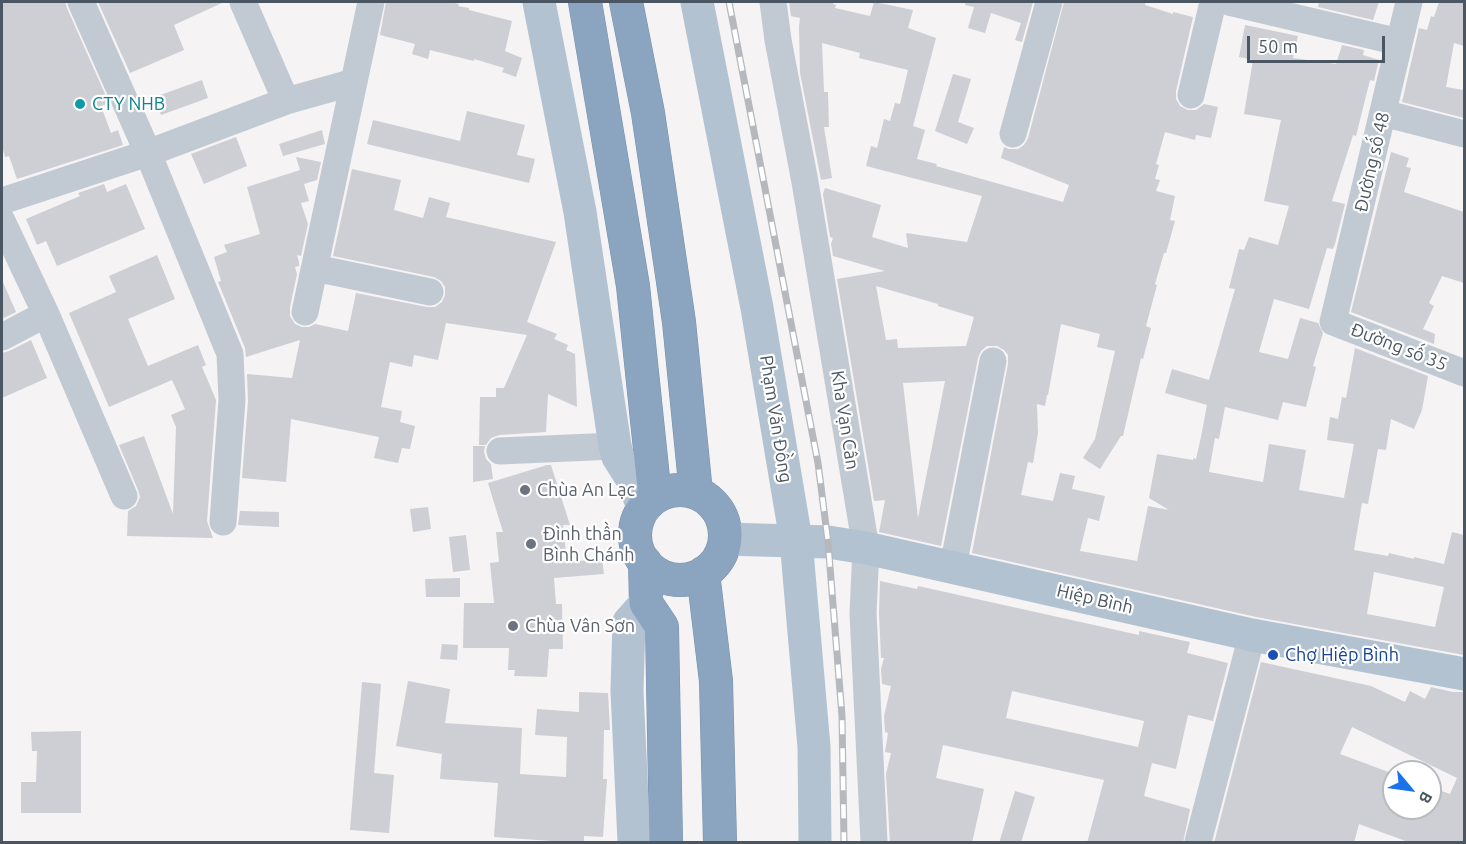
<!DOCTYPE html>
<html>
<head>
<meta charset="utf-8">
<style>
  body { margin:0 }
  #map { position:relative; width:1466px; height:844px; overflow:hidden; background:#f5f3f3; font-family:Ubuntu,sans-serif }
  canvas { display:block }
  .frame { position:absolute; inset:0; border:3px solid #4a5661; pointer-events:none }
  .north { position:absolute; left:1382px; top:760px; width:60px; height:60px; box-sizing:border-box; background:#fff; border:2px solid #b7bbc0; border-radius:50%; rotate:119deg; font-size:16px; font-weight:700; line-height:24px; text-align:center; color:#4a5661 }
  .north::after { content:''; display:block; margin:auto; width:21px; height:27px; background:#1a73e8; clip-path:polygon(50% 0,100% 100%,50% 72%,0 100%) }
  .scale { position:absolute; left:1247px; top:36px; width:138px; height:27px; box-sizing:border-box; border:3px solid #4a5661; border-top:0; padding-left:8px; font-size:18px; line-height:21px; white-space:nowrap; color:#4a5661; -webkit-text-stroke:4px #fff; paint-order:stroke }
</style>
</head>
<body>
<div id="map">
<canvas width="1466" height="844"></canvas>
<div class="frame"></div>
<div class="north">B</div>
<div class="scale">50 m</div>
</div>
<script>
const ctx = document.querySelector('canvas').getContext('2d');
ctx.lineJoin = 'round';
function paint(path, color) { ctx.fillStyle = color; ctx.fill(path, 'evenodd'); }
function strokePath(path, color, width, dash) { ctx.strokeStyle = color; ctx.lineWidth = width; ctx.lineCap = dash ? 'butt' : 'round'; ctx.setLineDash(dash || []); ctx.stroke(path); }
function write(font, color, halo, rows, align = 'center') {
  ctx.font = font + ' Ubuntu,sans-serif'; ctx.lineWidth = 4.5; ctx.setLineDash([]); ctx.textBaseline = 'middle'; ctx.strokeStyle = halo; ctx.fillStyle = color; for (const [text, x, y, turn = 0] of rows) {
    ctx.save(); ctx.translate(x, y); ctx.rotate((+turn || 0) * Math.PI / 180); ctx.textAlign = isNaN(turn) ? turn : align; if (halo) ctx.strokeText(text, 0, 0); ctx.fillText(text, 0, 0); ctx.restore();
  }
}
paint(new Path2D(`
  M2,2H65L67,8L109,103L101,106L111,133L118,130L123,145L17,179L9,156L5,157L2,146Z
  M98,2H224L174,25L184,50L130,73Z
  M386,2H450L459,4L458,6L469,8V10L512,21L505,51L522,58L516,77L502,72L504,68L474,59V61L430,50L428,59L412,54L415,44L380,35Z
  M789,2H834L833,4L836,5L835,8L870,16L874,2L913,10L908,28L936,38L913,126L925,130L917,159L937,164L936,166L1063,202L1069,185L1001,158L1004,147L1009,149H1018L1024,145L1028,138L1064,2H1146L1145,5L1173,14V12L1193,17L1176,91V99L1180,106L1188,110H1196L1204,104L1218,107L1211,138L1196,135L1195,140L1165,132L1156,164L1159,165L1155,179L1160,180L1156,191L1175,196L1170,220L1175,221L1166,253H1164L1155,284L1157,285L1146,326L1151,328L1143,359L1141,358L1123,436H1121L1100,469L1083,458L1095,439L1115,351L1097,347L1100,334L1061,324L1048,395H1047L1045,406L1037,404L1038,433L1033,463L1028,462L1021,495L1053,501L1060,473L1075,476L1072,489L1105,496L1099,521L1088,518L1080,551L1137,561L1148,506L1169,510L1149,498L1157,454L1193,460V458L1196,459L1201,437L1207,405L1165,393L1172,369L1209,380L1235,289L1229,288L1239,249L1244,250L1249,237L1278,245L1289,206L1264,201L1281,120L1244,114L1253,60L1239,57L1245,25L1298,36L1293,58L1336,64L1342,45L1364,50L1363,55L1379,60L1374,81L1370,80L1356,136L1353,135L1332,201L1345,204L1335,244L1333,249L1327,248L1309,309L1274,299L1259,352L1288,359L1300,318L1318,323L1323,333L1313,366L1316,367L1306,407L1283,402L1278,420L1225,407L1219,439L1215,438L1209,472L1263,482L1269,444L1306,450L1299,490L1344,498L1354,444L1327,440L1330,417L1338,419L1342,397L1346,398L1355,348L1428,376L1422,410L1414,429L1391,419L1386,450L1378,449L1368,504L1362,503L1354,550L1388,556L1389,553L1414,559V557L1444,564L1452,532L1464,535V655L1256,617L972,553L1008,364V355L1004,350L997,346H987L981,351L978,358L941,546L879,532L885,500L874,501L837,279L885,271L833,256L831,244L833,238L830,237L823,194L825,188L881,205L872,237L908,248L906,233L967,242L982,196L866,166L871,146L877,148L884,119L890,121L895,103L900,104L908,70L859,58L860,53L822,43L824,92H828L829,127H824L832,178L821,180L800,73L799,27L800,18L791,16ZM876,286L938,304V306L974,317L966,346L898,348L897,339L886,340ZM945,381L918,518L903,383ZM1374,572L1444,587L1435,627L1367,614Z
  M966,2H1033L1022,42L1015,40L1021,23L991,13L985,33L968,28L974,7L965,5Z
  M1319,2H1379L1373,20L1318,7Z
  M1439,2H1464V46L1454,43L1446,87L1464,90V118L1402,102L1419,28L1427,30L1431,16L1434,17Z
  M953,74L971,79L958,122L974,128L967,144L935,131Z
  M202,80L208,98L161,115L155,97Z
  M467,111L525,125L517,155L535,159L529,183L367,144L373,120L460,141Z
  M322,130L325,144L283,156L279,144Z
  M236,137L247,166L204,184L191,154Z
  M1391,152L1409,158L1406,167L1411,168L1404,192L1464,212V283L1442,276L1429,303L1434,306L1423,329L1435,334L1434,344L1351,312Z
  M296,157L321,162L317,180L304,184L309,201L301,203L308,224L301,256L297,255L299,262V266L295,267L297,274L290,307V316L295,324L302,327H309L315,324L348,331L356,293L427,307H435L442,302L445,295V287L441,281L434,277L333,256L352,169L401,180L394,210L423,218L429,197L450,203L446,217L556,242L527,322L557,334L554,339L568,345L566,350L575,354L577,407L548,394L546,432L499,435L491,438L486,445H479L480,397H496V388H504L527,335L446,323L438,360L414,355L412,367L390,362L381,407L402,411L400,422L415,426L410,449L402,448L398,463L374,458L379,437L291,419L286,482L242,478L248,401L247,374L292,378L300,340L246,357L245,348L218,282L221,281L214,257L227,252L224,245L260,234L247,187L300,170Z
  M104,184L107,192L126,184L145,229L57,266L46,241L37,245L26,219L80,196L78,193Z
  M157,255L175,299L128,319L148,366L198,345L206,365L202,367L216,400L207,521L213,538L127,536L128,511L136,506L140,497L138,490L119,445L144,436L173,514L176,427L171,415L185,409L172,380L109,407L69,313L116,292L109,276Z
  M2,280L16,312L2,319Z
  M31,340L47,378L2,398V353L9,351Z
  M473,446H485L484,452L486,459L491,464L493,479L473,482Z
  M547,465H551L570,525H563L567,562L602,559L604,574L554,578L556,604H562L563,649H549L547,677L514,676L515,670H508L509,648H463L464,603H494L490,563L499,562L496,532H503L488,483Z
  M428,507L431,529L413,532L410,509Z
  M240,511L279,512V527L238,525Z
  M466,535L470,570L453,572L449,537Z
  M460,578V597H426L425,579Z
  M880,581L917,589L918,586L1139,635V631L1190,642L1187,653L1228,663L1213,721L1188,715L1176,769L1152,763L1144,796L1190,809L1183,843H1087L1104,780L943,745L936,778L984,789L972,843H890L886,774L891,753L885,752L888,733L885,732L884,716L891,686L882,684L881,669L884,658H881L879,613ZM1012,691L1144,721L1138,747L1006,718Z
  M442,644L458,645L457,660L440,659Z
  M1261,662L1371,686L1405,702L1410,691L1425,699L1431,687L1453,692H1464V843H1411L1359,824L1354,843H1214ZM1352,727L1457,778L1450,794L1430,787V808H1394V774L1340,754Z
  M408,681L450,689L445,723L522,728L520,774L566,777L567,737L535,735L537,709L579,712V692L608,693L610,730H604L603,779H607L603,837L584,836V843H551L552,841L494,837L498,783L440,779L442,754L396,746Z
  M362,682L381,684L374,773L394,775L389,833L350,830Z
  M81,731V813H21V782H36L37,751H32L31,732Z
  M1015,791L1035,797L1023,836L1021,843H999Z`), '#cdcfd5');
const highway = new Path2D(`
  M585,2L633,286L655,497
  M626,2L648,113L679,322L696,493
  M635 535a45 45 0 1 1 90 0a45 45 0 1 1-90 0Z
  M645,562L646,603L662,627L666,842
  M703,573L716,681L720,842`);
strokePath(highway, '#7690ad', 34);
strokePath(new Path2D(`
  M81,2L148,153L230,354L232,400L223,522
  M243,2L286,101
  M773,2L778,40L805,182L866,548L863,613L874,842
  M1229,2L1399,42
  M1409,2L1333,322L1464,373
  M1191,95L1213,2
  M1383,113L1464,134
  M1013,134L1049,2
  M2,201L148,153L286,101L354,82
  M2,221L46,314L124,496
  M315,268L430,292
  M305,312L371,2
  M2,337L46,314
  M500,451L615,446
  M953,567L993,361
  M1198,842L1252,635`), '#c1cad2', 27);
strokePath(new Path2D(`
  M539,2L580,212L615,446L618,457L632,479L644,509
  M697,2L757,308L796,540L814,747L815,842
  M725,539L828,542L866,548L1252,635L1464,674
  M634,842L627,691L629,622L646,603`), '#b3c2d1', 33);
strokePath(highway, '#8ba5c1', 33);
const rail = new Path2D(`
  M729,2L818,463L828,542L842,716L844,842`);
strokePath(rail, '#b5b8bd', 7);
strokePath(rail, '#fff', 4.5, [14]);
for (const [x, y, r, color] of [
  [80,104,6,"#0f9aa8"],
  [525,490,6,"#6b7280"],
  [531,544,6,"#6b7280"],
  [513,626,6,"#6b7280"],
  [1273,655,6,"#1a4fb4"]
]) { const dot = new Path2D(); dot.arc(x, y, r, 0, 2 * Math.PI); ctx.fillStyle = color; ctx.fill(dot); strokePath(dot, '#fff', 2); }
write('18px', '#0d838f', '#fff', [
  ["CTY NHB",92,104]
], 'left');
write('18px', '#4a5661', '#fff', [
  ["Đường số 48",1372,162,-77],
  ["Đường số 35",1399,347,21],
  ["Phạm Văn Đồng",776,419,81],
  ["Kha Vạn Cân",845,420,81],
  ["Hiệp Bình",1095,599,13]
]);
write('18px', '#5b616d', '#fff', [
  ["Chùa An Lạc",537,490],
  ["Đình thần",543,534],
  ["Bình Chánh",543,555],
  ["Chùa Vân Sơn",525,626]
], 'left');
write('18px', '#164399', '#fff', [
  ["Chợ Hiệp Bình",1285,655]
], 'left');
</script>
</body>
</html>
